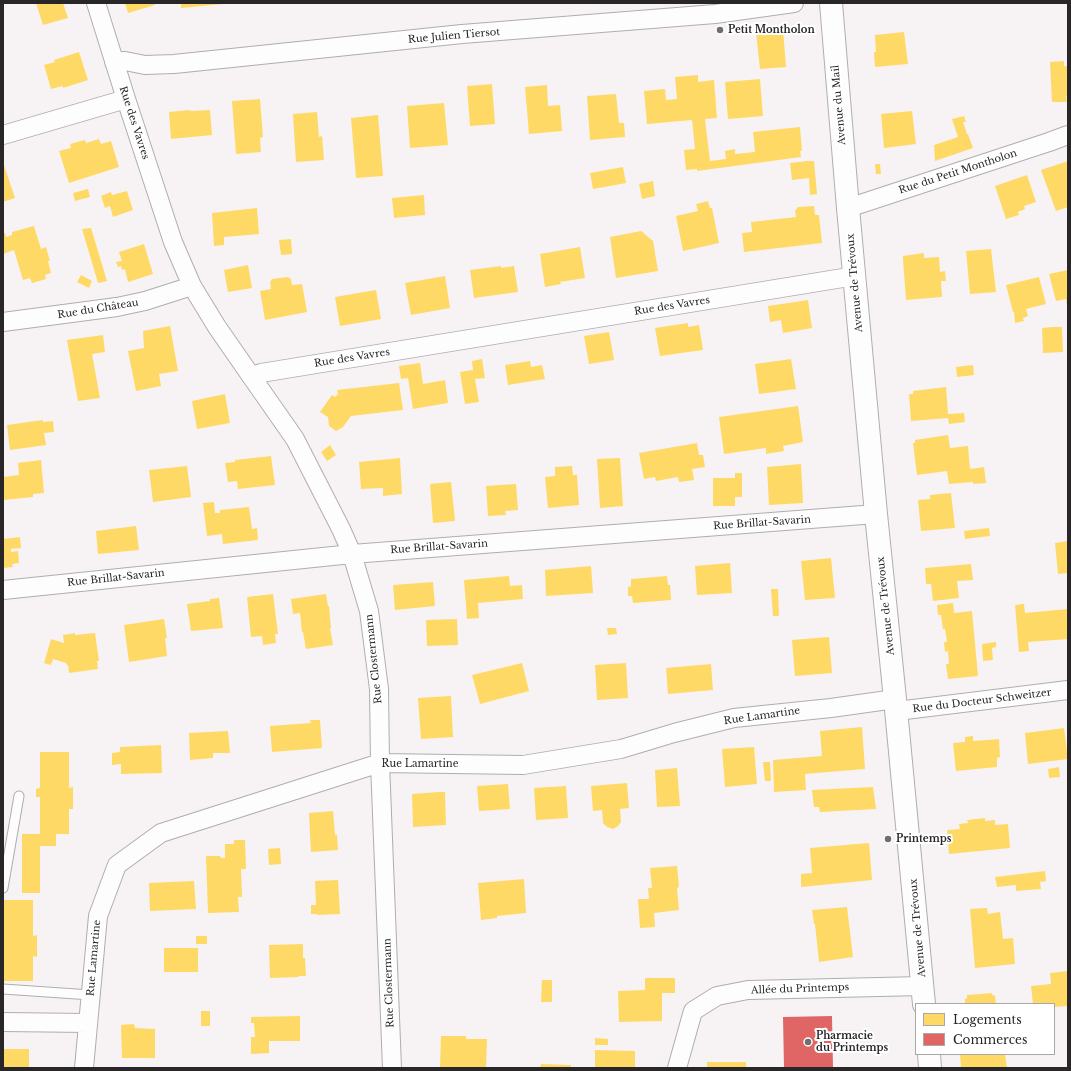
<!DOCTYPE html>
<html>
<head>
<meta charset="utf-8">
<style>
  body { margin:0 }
  #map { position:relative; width:1071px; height:1071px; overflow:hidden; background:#f7f3f4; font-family:"Libre Baskerville",serif }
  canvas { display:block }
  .frame { position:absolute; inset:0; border:4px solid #282626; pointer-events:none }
  .legend { position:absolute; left:915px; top:1003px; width:140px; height:52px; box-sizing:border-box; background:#fff; border:1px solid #a9a8a8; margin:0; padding:5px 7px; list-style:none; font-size:12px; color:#282626 }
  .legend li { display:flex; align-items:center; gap:8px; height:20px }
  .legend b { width:20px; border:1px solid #a9a8a8 }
</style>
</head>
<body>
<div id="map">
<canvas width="1071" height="1071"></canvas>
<div class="frame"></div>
<ul class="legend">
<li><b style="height:11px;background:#ffd966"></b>Logements</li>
<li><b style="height:11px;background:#e06666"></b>Commerces</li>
</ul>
</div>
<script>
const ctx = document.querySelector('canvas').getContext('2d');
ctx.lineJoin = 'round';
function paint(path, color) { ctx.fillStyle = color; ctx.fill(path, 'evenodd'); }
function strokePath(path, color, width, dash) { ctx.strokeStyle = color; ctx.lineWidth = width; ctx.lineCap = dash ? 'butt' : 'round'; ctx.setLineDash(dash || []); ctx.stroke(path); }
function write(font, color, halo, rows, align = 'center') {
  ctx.font = font + ' "Libre Baskerville",serif'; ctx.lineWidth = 4; ctx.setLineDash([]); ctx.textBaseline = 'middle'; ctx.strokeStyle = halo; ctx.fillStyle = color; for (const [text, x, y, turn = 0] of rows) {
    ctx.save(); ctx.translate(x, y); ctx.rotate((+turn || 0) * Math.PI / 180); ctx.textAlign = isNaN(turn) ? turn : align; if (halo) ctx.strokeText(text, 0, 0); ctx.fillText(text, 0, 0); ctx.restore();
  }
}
paint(new Path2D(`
  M36,3H63L68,18L43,25Z
  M125,3H154L155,5L128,13Z
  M181,3H223V4L181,8Z
  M783,29L786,67L760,69L756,32Z
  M904,32L908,64L875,67L874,52H876L875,35Z
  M79,52L88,80L63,88V86L51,89L44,65L55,62L54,60Z
  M1064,61V66H1068V95L1066,96L1067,102H1052L1050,62Z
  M698,75V82L714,80L717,118L705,119L710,161L726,159L725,151L735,149V154L755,152L753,132L800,127L802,151H800L801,157L697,171V169L686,170L684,150L695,149L692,120L647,124L644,91L665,89L666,100L677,99L675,77Z
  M760,79L763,116L728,119L725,82Z
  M492,84L495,124L470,126L467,86Z
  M547,85L548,106L560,105L562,131L529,134L525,87Z
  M616,94L619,123H624L625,137L590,140L587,96Z
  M260,99L263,137L260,138L261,152L236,154L232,101Z
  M444,103L448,145L410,148L407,106Z
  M190,110V111L210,110L212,135L171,139L169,112Z
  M912,111L916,144L884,148L881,114Z
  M317,112L319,137L322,136L324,160L296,162L293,114Z
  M378,115L383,176L356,178L351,118Z
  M964,116L966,122H963L967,134H968L973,148L935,161L934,145L958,137L952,119Z
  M99,139L101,144L111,141L119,167L69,183L59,151L71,148L70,144L85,140L86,143Z
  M807,161H814L817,194L810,195L809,178L792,180L790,163Z
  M1068,161V207L1056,211L1041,170Z
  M3,162L15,198L3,202Z
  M875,164H880L881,174H876Z
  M623,167L626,183L593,189L590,173Z
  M1027,175L1036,202L1024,206L1025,209L1018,212L1019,215L1006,219L995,186Z
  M653,181L655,196L642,199L639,184Z
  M88,189L90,197L75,201L73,193Z
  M127,191L133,210L113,217L110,206L105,208L101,196L111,192L112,195Z
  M424,195L425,215L394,218L392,198Z
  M708,201L710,208H712L719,243L683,251L676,216L698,211L696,204Z
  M814,206L815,215H819L822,243L744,252L742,233L752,232L751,222L796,217L795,211L798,207Z
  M257,208L259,234L224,237V245L214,246L212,213Z
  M34,226L41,249L46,247L50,261H48L51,273L45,275L46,279L32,283L30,278L23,280L14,250L3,254V233H5L6,237L12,235V232Z
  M91,228L107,281L98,283L82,229Z
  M641,231L653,241L658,271L616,278L610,237Z
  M291,239L292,254L281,255L279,240Z
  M144,244L153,274L128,282L125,269L122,270L121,266L118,267L116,262L122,261L119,252Z
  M580,247L585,278L560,282L561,284L545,287L540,254Z
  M991,249L996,292L970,294L966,251Z
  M924,253V258L939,257L940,272L945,271L946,281H941L942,297L906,300L903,260V256Z
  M248,265L252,288L228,292L224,270Z
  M501,266V268L514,266L518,292L474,298L470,270Z
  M1068,270V305H1067L1066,299L1056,301L1049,274Z
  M81,275L92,281L89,288L77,282Z
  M445,276L450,308L411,315L405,283Z
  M288,277L291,279L292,285L302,284L307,312L265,320L260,291L271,289L270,282L272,279Z
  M1039,277L1046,304L1026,309L1028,316L1023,318L1024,321L1015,323L1014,312H1013L1006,285Z
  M376,290L381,319L340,326L335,297Z
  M808,300L812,328L783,333L781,320L770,322L768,306Z
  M688,323V327L699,325L703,350L660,356L655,328Z
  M170,326L178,371L159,374L161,386L136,391L128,351L144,348L143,331Z
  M1052,327H1062L1063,352L1043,353L1042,328Z
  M609,332L614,360L589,364L584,336Z
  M103,335L105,352L92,354L100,398L78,401L67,340Z
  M482,359L485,378L475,379L479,402L465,404L460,372L473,370L472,361Z
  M791,359L796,389L759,394L755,364Z
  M530,361L531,367L542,365L545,379L508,385L505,365Z
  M420,363L423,384L445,380L448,403L413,409L408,378L401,379L399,366Z
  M973,365L974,375L957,377L956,367Z
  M399,383L403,410L351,416L343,427L336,431L329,426L328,417L320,412L332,395L335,397L338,394L337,390Z
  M946,387L948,414L964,413L965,422L949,424L948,418L911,421L909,394H913V391Z
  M225,394L230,423L197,429L192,401Z
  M798,406L803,442L783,446L784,451L766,454V448L724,454L719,417Z
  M43,420V422L53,421L54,432L44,433L46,445L10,450L7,425Z
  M948,435L950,448L968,446L970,469L984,467L986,483L973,484V482L949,484L947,471L917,475L913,443H915V440Z
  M697,443L699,455H703L705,467L692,469L694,480L679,482L678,477L656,481L655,477L644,479L639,453Z
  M330,445L336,455L327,461L321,452Z
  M271,456L275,485L238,489L237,481L228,482L225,463L235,462V460Z
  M400,458L402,494L383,496V488L361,489L359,462Z
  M620,458L623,506L600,508L597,459Z
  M41,460L44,493L33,494V497L3,500V477L19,475L18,463Z
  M801,464L803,503L769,505L767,467Z
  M187,466L191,497L153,502L149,470Z
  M572,466L573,475H577L579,505L548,508L545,477L555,476V467Z
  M735,473H742V497H735V506H713V478H735Z
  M451,482L455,521L433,523L430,484Z
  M516,484L518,510L505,511L506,515L488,516L486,486Z
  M951,493L955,528L921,531L918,500L930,499V495Z
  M214,502L215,513H220V510L249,507L252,529L257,528L258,540L223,544L222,534L207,536L203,503Z
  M136,526L139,550L98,554L96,531Z
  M989,528L990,536L965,539L964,531Z
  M20,537L21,548L11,549V552L18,551L19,563L12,564L13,567L3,568V539Z
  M1068,541V573L1058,574L1055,543Z
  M831,558L835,598L805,600L801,561Z
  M730,563L732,593L697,595L695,566Z
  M971,564L973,580L957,581L959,598L933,601L931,584H926L925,568Z
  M591,566L593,593L546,596L545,570Z
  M509,576L510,586L522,585L523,599L478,603L479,618L467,619L464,580Z
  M667,576L668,585H670L671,600L633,603L632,596H628V587L631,586V579Z
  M433,582L435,606L395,610L393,585Z
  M771,589H778L779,616H773Z
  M273,594L278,634H275L276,643L263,645L262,636L251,637L247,597Z
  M326,594L328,606H329L331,628H330L333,645L306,649L303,632H302L300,613L293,614L291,599Z
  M219,598L223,628L191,631L187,604L210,601V599Z
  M953,603L954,613L972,611L978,676L948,679L946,664H949L948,651L945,652L944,642H947L945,629H943L941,615H938L937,605Z
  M1024,604L1025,613L1068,609V639L1028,642L1029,651L1019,652L1015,605Z
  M164,619L167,638H165L167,656L129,662L124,625Z
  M457,619L458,645L427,646L426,620Z
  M607,628H616L617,634L608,635Z
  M75,633V635L95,633L99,661H97L98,669L69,673L68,665H67L66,663L53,659L51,665L44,663L51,639L64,643L63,635Z
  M829,637L832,673L795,676L792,640Z
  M996,642V647L992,648L993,660L983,661L982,644Z
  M522,663L529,691L480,704L472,675Z
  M626,663L628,698L597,700L595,665Z
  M711,664L713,690L668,694L666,668Z
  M451,696L453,737L421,739L418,698Z
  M310,720H320L322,748L272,752L270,726L311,723Z
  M862,727L865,769L805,774L806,790L774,792L773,760L822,756L820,731Z
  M1064,728L1068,759L1028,764L1025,733Z
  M228,731L230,753H213V758L190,760L189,733Z
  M973,736V741L999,739L1000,757L997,758V767L956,771L953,743L965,742V737Z
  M161,745L162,773L121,774V764L112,765V753L120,752V747Z
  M754,747L757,784L725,787L722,749Z
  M40,752H69V788L73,787V809H69V834H56V846H40V893H22V834H40V797H36V789L40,788Z
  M763,762H770L771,781H765Z
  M1059,767L1060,777L1049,778L1048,769Z
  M677,768L680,806L657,807L655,770Z
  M627,783L629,808L620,809L621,822L618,826L613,829L607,827L603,823L602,810L593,811L591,786Z
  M508,784L510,809L479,811L477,786Z
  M566,786L568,818L536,820L534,788Z
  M873,787L876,809L820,812L819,807H814L812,790Z
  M439,792H445L446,825L413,827L412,794Z
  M333,811L335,835H337L338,850L311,852L309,813Z
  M985,818V821L995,820V825L1008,824L1010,848L949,854L947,830L960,829L959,824L968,823L967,820Z
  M234,840H245L246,869H241L242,897H238L239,912L208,913L206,856H220L221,858H225V844H234Z
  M869,843L872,880L801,887V874L812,873L810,848Z
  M280,848L281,864L269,865L268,849Z
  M677,866L679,887L677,888L679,910L654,913L655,927L640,928L638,899H649L648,888H652L650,868Z
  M1045,871L1046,881L1040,882L1041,889L1016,891V885L997,887L995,877Z
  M524,879L526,913L497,916V918L481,920L478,883Z
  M338,880L340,914L317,915V914H311V905H316L315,881Z
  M194,881L196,909L150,911L149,883Z
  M4,900H33V936L37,935V957L33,956V981H4V945H3Z
  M847,907L853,957L819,962L815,924H814L812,910Z
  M987,908L988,914L1000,912L1003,939L1013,938L1015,964L975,968L970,909Z
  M196,936H207V944H196Z
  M303,944V958H305L306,976H298L299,977L270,978L269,945Z
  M164,948H198V972H164Z
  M1068,971V1006L1054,1007V1004H1033L1031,986L1051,984L1050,973Z
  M645,978H675V993H662V1021L619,1022L618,991L645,990Z
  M542,980H552V1002H541Z
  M992,993L993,996L995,995L996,1004H965V999L967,998V995Z
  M201,1011H210V1026H201Z
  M300,1016V1041H269V1053L251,1054V1037H255L254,1023H251V1017Z
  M134,1024L135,1028L155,1029V1058H122L121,1025Z
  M441,1036H466V1039H487L486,1068H440Z
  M595,1038L608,1039V1045H595Z
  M3,1049H29V1067H3Z
  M595,1050L635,1051V1068H595Z
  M960,1054H1005L1007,1068H961Z
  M707,1062H746V1068H707Z
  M541,1064L571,1065V1068H540Z`), '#ffd966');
paint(new Path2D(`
  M832,1016L833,1068H784L783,1017Z`), '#e06666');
const lane = new Path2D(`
  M3,888L19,796
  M3,989L91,995`);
const street = new Path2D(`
  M96,3L126,99L173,242L192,286L217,327L251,376L261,373L855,276
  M114,62L125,61L145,65L174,64L462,34L715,14L794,3
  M3,135L126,99
  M848,208L1049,142L1068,135
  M3,322L117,307L145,301L192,286
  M251,376L295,439L341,529L352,554L369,611L379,689L380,763L392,1068
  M3,590L352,554L876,514
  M897,711L1068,690
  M3,1022L88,1023
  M84,1068L98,916L117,865L161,833L380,763L523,765L621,749L674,733L734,718L831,708L895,699
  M677,1068L693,1011L717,996L748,990L923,986`);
const primary = new Path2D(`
  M831,3L848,208L876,514L895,699L924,1004
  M929,1054L930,1068`);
strokePath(lane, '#b0adae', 11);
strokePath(street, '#b0adae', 20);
strokePath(primary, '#b0adae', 24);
strokePath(lane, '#fefdfd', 9);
strokePath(street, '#fefdfd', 18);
strokePath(primary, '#fefdfd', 22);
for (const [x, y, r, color] of [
  [720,30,4,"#706e6e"],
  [888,839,4,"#706e6e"],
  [808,1042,4,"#706e6e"]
]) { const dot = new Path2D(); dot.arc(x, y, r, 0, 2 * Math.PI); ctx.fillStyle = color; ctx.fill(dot); strokePath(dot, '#fff', 1.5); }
write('bold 10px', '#282626', '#fff', [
  ["Petit Montholon",728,30],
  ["Printemps",896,839],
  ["Pharmacie",816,1036],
  ["du Printemps",816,1048]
], 'left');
write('10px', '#282626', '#fff', [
  ["Rue Julien Tiersot",454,36,-5],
  ["Avenue du Mail",839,105,-95],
  ["Rue des Vavres",134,123,72],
  ["Rue du Petit Montholon",958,172,-18],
  ["Avenue de Trévoux",855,283,-95],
  ["Rue des Vavres",672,306,-9],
  ["Rue du Château",98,309,-9],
  ["Rue des Vavres",352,358,-9],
  ["Rue Brillat-Savarin",762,523,-4],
  ["Rue Brillat-Savarin",439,547,-4],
  ["Rue Brillat-Savarin",116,578,-6],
  ["Avenue de Trévoux",886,606,-96],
  ["Rue Clostermann",374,659,-96],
  ["Rue du Docteur Schweitzer",982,701,-7],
  ["Rue Lamartine",762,716,-8],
  ["Rue Lamartine",420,764],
  ["Avenue de Trévoux",918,928,-95],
  ["Rue Lamartine",94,958,-85],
  ["Rue Clostermann",389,983,-92],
  ["Allée du Printemps",800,989,-2]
]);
</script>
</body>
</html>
